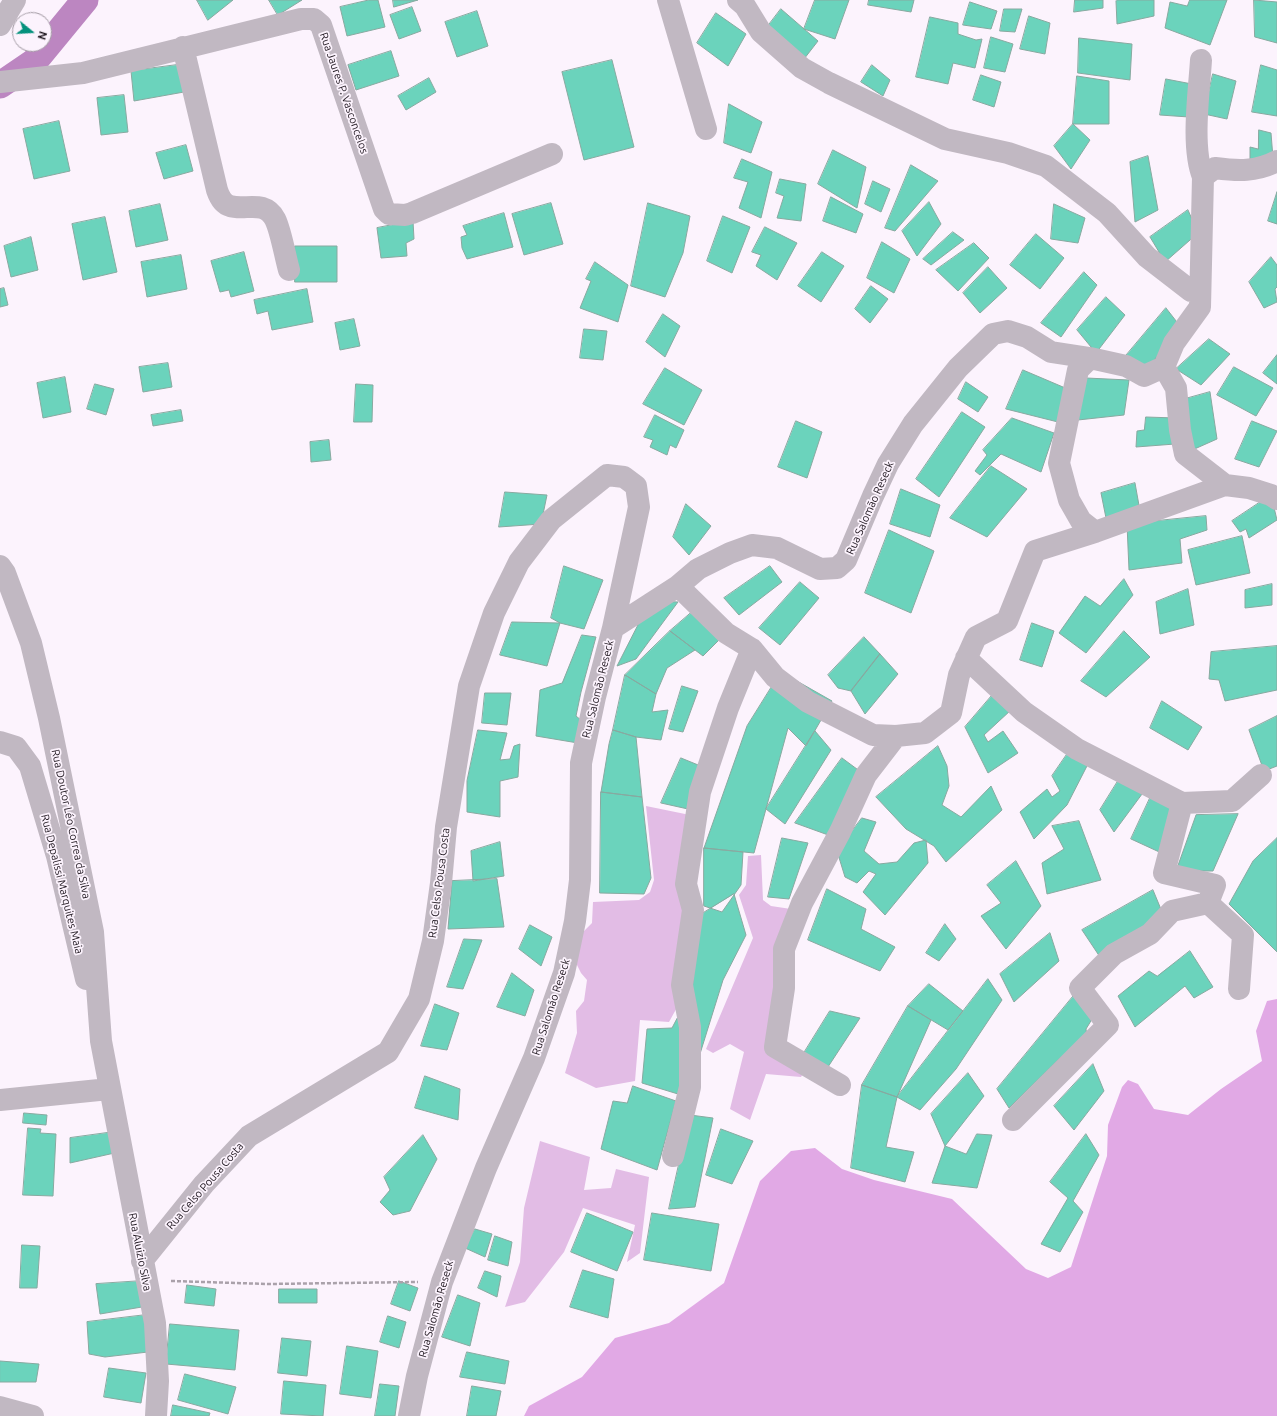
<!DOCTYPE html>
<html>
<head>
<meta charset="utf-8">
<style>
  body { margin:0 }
  #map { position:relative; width:1277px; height:1416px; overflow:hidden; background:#fcf3fd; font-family:Ubuntu,sans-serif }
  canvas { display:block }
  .north { position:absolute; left:12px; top:12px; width:40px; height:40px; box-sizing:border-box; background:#fcf3fd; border:1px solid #a39ba4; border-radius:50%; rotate:108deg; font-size:11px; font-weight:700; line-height:16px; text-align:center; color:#1e161e }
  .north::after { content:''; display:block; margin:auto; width:14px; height:18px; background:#04917c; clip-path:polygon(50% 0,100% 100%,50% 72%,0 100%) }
</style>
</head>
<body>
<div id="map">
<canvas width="1277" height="1416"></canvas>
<div class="north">N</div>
</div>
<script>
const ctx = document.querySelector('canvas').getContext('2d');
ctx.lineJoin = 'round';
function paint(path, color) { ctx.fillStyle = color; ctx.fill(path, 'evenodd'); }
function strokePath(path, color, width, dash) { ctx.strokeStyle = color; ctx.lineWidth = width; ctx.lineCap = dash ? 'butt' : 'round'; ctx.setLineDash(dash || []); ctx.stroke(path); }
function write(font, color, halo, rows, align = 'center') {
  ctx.font = font + ' Ubuntu,sans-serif'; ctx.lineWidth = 3.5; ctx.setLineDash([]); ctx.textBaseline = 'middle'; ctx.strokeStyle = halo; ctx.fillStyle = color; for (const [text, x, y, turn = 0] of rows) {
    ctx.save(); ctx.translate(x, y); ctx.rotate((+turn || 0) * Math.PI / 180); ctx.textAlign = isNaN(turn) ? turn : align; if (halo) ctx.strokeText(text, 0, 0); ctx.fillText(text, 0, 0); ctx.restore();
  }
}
paint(new Path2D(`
  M646,806L690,815L686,910L680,1002L669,1022L640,1020L635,1081L596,1088L565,1073L577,1033L576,1011L584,1001L587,980L581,973L572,955L578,937L592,923L593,902L639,900L650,892L654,880Z
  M761,855L763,900L771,906L791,909L769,1050L805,1070L801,1077L766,1074L750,1120L730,1109L744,1052L730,1044L713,1053L706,1049L753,938L739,895L746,885L748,856Z
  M540,1141L590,1157L584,1190L611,1188L616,1169L649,1177L640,1253L627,1262L635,1225L583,1208L564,1252L525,1302L505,1307L520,1262L524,1208Z`), '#e2bce5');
paint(new Path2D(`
  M1277,999V1416H524L529,1406L582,1377L615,1338L669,1323L724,1283L760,1181L791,1151L815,1148L842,1169L874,1180L952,1199L1026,1269L1048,1278L1071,1267L1107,1156L1108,1125L1122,1087L1128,1080L1138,1084L1154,1109L1188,1115L1221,1089L1262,1061L1256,1031L1267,1001Z`), '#e1a9e5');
strokePath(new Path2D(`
  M0,85L34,62L85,0`), '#bc86c1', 27);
const building = new Path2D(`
  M197,0H233L208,20Z
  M269,0H302L278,15Z
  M369,0H378L385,27L347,36L340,7Z
  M393,0H418L394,7Z
  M815,0H849L835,39L804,29Z
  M869,0H914L911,12L868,5Z
  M1075,0H1103V8L1074,12Z
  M1117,0H1154V16L1117,24L1116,1Z
  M1190,0H1227L1210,45L1165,28L1170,2L1187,6Z
  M1254,0L1277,2V43L1255,37Z
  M970,2L997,11L991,29L963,25Z
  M412,7L421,31L399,39L390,15Z
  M781,9L818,41L804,59L768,26Z
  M1004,9H1022L1015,32L1000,31Z
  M477,11L488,46L457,57L445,22Z
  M716,13L746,34L728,66L697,43Z
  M1029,16L1050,23L1045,54L1020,49Z
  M930,17L958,23V34L976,40L982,39L975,68L953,63L948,84L916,77Z
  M991,37L1013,44L1005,72L984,68Z
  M1079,38L1132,44L1130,80L1078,73Z
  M391,51L399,76L356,90L348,65Z
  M612,60L634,147L584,160L562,72Z
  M177,65L184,92L134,101L131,71Z
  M872,65L890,80L883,96L861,82Z
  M1261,65L1277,70V116L1252,112Z
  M1213,74L1236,81L1227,119L1204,114Z
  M981,75L1001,82L994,107L973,100Z
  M1077,76L1109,81V124H1073Z
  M429,78L436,92L406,110L398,96Z
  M1166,79L1197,85L1189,117L1160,115Z
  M124,95L128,132L101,135L97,98Z
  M729,104L762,122L751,153L724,143Z
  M59,121L70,171L34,179L23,129Z
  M1073,124L1090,140L1071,169L1054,146Z
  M1259,130L1271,133L1273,158L1250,164V147L1258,149Z
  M186,145L193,171L164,179L156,153Z
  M833,150L866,167L857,208L818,184Z
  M1148,156L1158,210L1135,222L1130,162Z
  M742,159L772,172L761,218L739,208L748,182L734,178Z
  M911,165L938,181L895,231L885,228Z
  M780,179L806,184L801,221L777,218L784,196L776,193Z
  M873,181L890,189L881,212L865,204Z
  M1277,192V224L1268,221Z
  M831,197L863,214L856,233L823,221Z
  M929,202L941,224L917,256L902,231Z
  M551,203L563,244L524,255L512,214Z
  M648,203L690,216L683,253L665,297L631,286Z
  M160,204L168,240L136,247L129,211Z
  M1054,204L1085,218L1078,243L1051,239Z
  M1188,210L1198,233L1165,262L1150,237Z
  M504,213L513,247L467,259L462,248L461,237L467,235L463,226Z
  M723,216L750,227L732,273L707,261Z
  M105,217L117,272L83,280L72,224Z
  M413,221L414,239L406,243L407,256L381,258L377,228Z
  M765,227L797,243L777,280L756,266L761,255L752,252Z
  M953,232L964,240L931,265L923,259Z
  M1036,234L1064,258L1040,289L1010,265Z
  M31,237L38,270L11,277L4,246Z
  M882,242L910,259L894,293L867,278Z
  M974,243L989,258L958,291L936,270Z
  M295,246H337V282H295Z
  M244,252L254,291L231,297L229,290L220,292L211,261Z
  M822,252L844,266L821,302L798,286Z
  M181,255L187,289L147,297L141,262Z
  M1271,257L1277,265V287L1275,289L1277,302L1264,308L1249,282Z
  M595,262L628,285L618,322L580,308L591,281L586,279Z
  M988,267L1007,288L980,313L963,293Z
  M1084,272L1097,285L1061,337L1041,323Z
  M871,286L888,299L870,323L855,309Z
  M4,288L8,305L0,307V289Z
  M307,289L313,322L272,330L268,311L257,314L254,300Z
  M1106,297L1125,315L1096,353L1077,330Z
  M1166,308L1180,326L1146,371L1124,358Z
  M663,314L680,326L665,357L646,342Z
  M354,319L360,346L340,350L335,323Z
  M584,329L607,331L603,360L580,358Z
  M1209,339L1230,354L1201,385L1176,369Z
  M1277,355V384L1263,373Z
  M168,363L172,387L143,392L139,367Z
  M1234,367L1273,388L1256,416L1217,395Z
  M665,368L702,390L684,425L643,404Z
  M1023,370L1070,390L1058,422L1006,409Z
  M65,377L71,412L43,418L37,383Z
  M1086,378L1129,380L1124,415L1078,420Z
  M966,382L988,397L978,412L958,399Z
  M95,384L114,389L106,415L87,409Z
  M356,384L373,385L372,422H354Z
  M1210,392L1217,439L1190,451L1185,399Z
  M181,410L183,421L153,426L151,415Z
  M962,412L985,427L939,497L916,479Z
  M655,415L684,430L676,448L670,445L667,455L650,447L653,440L644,437Z
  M1146,417L1176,418L1175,444L1136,447L1137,431L1144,430Z
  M1012,418L1054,433L1041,472L1001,454L980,475L975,471L987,455L983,450Z
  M796,421L822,432L807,478L778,467Z
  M1252,421L1277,431L1259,467L1235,459Z
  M329,440L331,460L311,462L310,442Z
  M991,466L1027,489L987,537L950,518Z
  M1135,483L1140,511L1107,523L1101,493Z
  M901,489L940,505L930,537L890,524Z
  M505,492L547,495L541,524L499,527Z
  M1271,495L1277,520L1249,538L1246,529L1240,532L1232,521Z
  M686,504L711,526L689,555L673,537Z
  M1206,516L1207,530L1180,539L1182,563L1129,570L1127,524Z
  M889,530L934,551L911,613L865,593Z
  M1242,536L1250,573L1196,585L1188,550Z
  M564,566L603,580L584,629L560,623L551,618Z
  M770,566L782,582L739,615L724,598Z
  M1124,579L1133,595L1086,653L1059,633L1085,596L1100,606Z
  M800,582L819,598L780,645L759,628Z
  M1272,584V605L1245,608V590Z
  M1188,589L1194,625L1160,634L1156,602Z
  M658,601L678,602L636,659L617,666L643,615Z
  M699,606L726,633L703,656L670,631Z
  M512,622L560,623L547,666L500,655Z
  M1032,623L1054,631L1042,667L1020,660Z
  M670,631L695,650L667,668L656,694L625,675Z
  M1124,631L1150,657L1106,697L1081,681Z
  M582,635L596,637L581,692L576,716L587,725L584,744L536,736L540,690L562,683Z
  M864,637L880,654L851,691L838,688L828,675Z
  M1277,646V690L1225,701L1219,680L1209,679L1211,652Z
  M880,654L898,674L865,714L851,691Z
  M781,672L832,701L806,746L788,728L754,853L704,848L747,726Z
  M625,675L656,694L652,712L668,710L661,740L636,737L613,730Z
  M682,686L698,691L683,732L669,729Z
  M995,692L1011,710L984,735L988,742L1003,731L1018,753L988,773L965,727Z
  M485,693H511L507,725L482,723Z
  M1162,701L1202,727L1188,750L1150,728Z
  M1277,716V766L1264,771L1249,730Z
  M478,730L507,733L500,760L510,759L514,746L520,744L518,777L500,781V817L467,812V781Z
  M613,730L636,737L642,797L601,792L609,744Z
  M815,731L831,750L785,824L766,809Z
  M938,746L947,766L949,786L942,805L961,817L991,786L1002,810L946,862L934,846L906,829L876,797Z
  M1070,750L1088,764L1067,805L1034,839L1020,812L1047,789L1052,797L1060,791L1052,776Z
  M681,758L708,769L697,811L661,803Z
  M842,758L865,775L831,836L795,823Z
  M1123,773L1145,790L1114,832L1100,810Z
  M601,792L642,797L651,878L644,894L600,893Z
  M1151,796L1181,810L1168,856L1131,839Z
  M1238,814L1213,871H1176L1196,815Z
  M862,818L876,822L864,851L879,864L897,862L914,843L926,840L928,863L885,915L863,892L876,874L869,871L857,883L845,877L837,851Z
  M1079,821L1101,880L1047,894L1042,863L1064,849L1052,826Z
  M782,838L808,843L789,899L768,897Z
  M1277,838V952L1229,904L1253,861Z
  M500,842L504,876L473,881L471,851Z
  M704,848L743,852L741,885L722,912L704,906Z
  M1016,861L1041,906L1006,949L981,916L1001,903L987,885Z
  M497,879L504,927L448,929L452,881Z
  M827,889L866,909L861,929L895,947L880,971L808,940Z
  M1153,890L1165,919L1100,957L1082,930Z
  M734,894L746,935L723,980L699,1057L678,1094L642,1083L647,1029L672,1028L692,990L700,915Z
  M945,924L956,939L939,961L926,953Z
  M530,925L552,937L541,966L519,949Z
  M1050,933L1059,961L1014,1002L1000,974Z
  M464,939L482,940L463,989L447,987Z
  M1190,951L1213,987L1194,998L1185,986L1135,1027L1118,996L1149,971L1157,976Z
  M512,973L534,990L525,1016L497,1007Z
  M988,979L1002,1000L956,1069L920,1110L897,1097Z
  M929,984L963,1011L948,1030L908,1006Z
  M1080,988L1097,1011L1086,1029L1088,1045L1061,1057L1009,1108L997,1089Z
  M435,1004L459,1013L447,1050L421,1046Z
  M908,1006L931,1020L897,1097L862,1085Z
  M830,1011L860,1018L826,1070L799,1061Z
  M1093,1064L1104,1091L1074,1130L1054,1106Z
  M968,1073L984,1096L945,1146L931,1114Z
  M425,1076L460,1089L458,1120L415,1108Z
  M862,1085L897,1097L886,1147L914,1152L905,1182L851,1168Z
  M633,1086L676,1101L657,1170L601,1149L613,1101L627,1103Z
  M24,1113L47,1115L46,1125L23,1123Z
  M690,1115L713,1118L695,1207L669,1209Z
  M28,1128L41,1129L40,1133L56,1134L53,1196L23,1195Z
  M721,1129L753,1141L732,1184L706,1175Z
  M114,1132L119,1152L70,1163V1138Z
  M977,1134L992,1135L977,1188L932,1183L945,1146L966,1154Z
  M1086,1134L1099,1155L1073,1201L1083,1212L1060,1252L1041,1244L1068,1198L1050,1182Z
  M423,1135L437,1159L410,1211L393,1215L380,1202L390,1190L384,1177Z
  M587,1213L633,1232L617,1271L571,1252Z
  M652,1213L719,1224L711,1271L644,1260Z
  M475,1229L492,1234L485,1257L465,1248Z
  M495,1236L512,1242L508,1266L488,1260Z
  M22,1245L40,1246L37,1288H20Z
  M583,1270L614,1279L608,1318L570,1307Z
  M485,1271L501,1276L497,1297L478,1288Z
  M142,1281V1307L100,1314L96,1284Z
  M399,1281L418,1288L410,1311L391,1304Z
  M187,1285L216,1289L214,1306L185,1303Z
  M279,1289H317V1303H279Z
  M458,1295L480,1303L470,1346L442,1337Z
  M146,1315L148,1352L105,1357L89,1354L87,1322Z
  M388,1316L406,1322L399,1348L380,1342Z
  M170,1324L239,1330L235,1370L166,1364Z
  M282,1338L311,1341L307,1376L278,1373Z
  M347,1346L378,1351L371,1398L340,1394Z
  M467,1352L509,1361L505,1384L460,1377Z
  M0,1361L39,1364L36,1382H0Z
  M109,1368L146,1373L141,1403L104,1397Z
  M185,1374L236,1387L228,1414L178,1400Z
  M284,1381L326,1385L323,1416L281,1414Z
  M380,1384L399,1386L395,1416H375Z
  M472,1386L501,1391L496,1416H467Z
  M173,1405L210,1413L209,1416H171Z`);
paint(building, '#6bd3bc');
strokePath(building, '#88a9a0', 1);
strokePath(new Path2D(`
  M171,1281L268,1284L418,1282`), '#aaa1aa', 2.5, [4, 2]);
strokePath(new Path2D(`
  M668,0L706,129
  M738,0L745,6L761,32L802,68L829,83L945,139L1008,153L1046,166L1107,213L1147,257L1191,291L1200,289
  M0,25L15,0
  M183,47L217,190C219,196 223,204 230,206C245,211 264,199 275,219C281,231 285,256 289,270
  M1201,60C1199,93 1191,147 1203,177L1200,307L1174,343L1164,367L1176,388L1180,430L1185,454L1225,485L1249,488L1271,495L1277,499
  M0,82L83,73L301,19H314L321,25L384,209L389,214L405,215L412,213L552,154
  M1203,177L1215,168C1238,171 1256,172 1277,161
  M1090,358L1078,370L1059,463L1069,500L1081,521L1095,532
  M0,566L5,573L31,643L49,718L93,932L101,1041L155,1323L158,1381L156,1416
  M678,586L726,633L752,649
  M613,628L678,586L698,569L730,553L752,545L777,548L820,569L837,568L846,560L873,496L888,464L913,424L958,368L993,334L1008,331L1027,337L1051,352L1090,358L1126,366L1144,376L1164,367
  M966,658L1024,712L1077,749L1182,803L1232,801L1261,775
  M0,742L16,747L30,766L57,856L86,979
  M1182,803L1164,873L1215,885L1208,903L1243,935L1239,989
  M840,1085L775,1047L784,988V949L802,903L840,832L866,775L896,736
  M0,1100L109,1089
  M1013,1120L1108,1025L1080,988L1114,954L1150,934L1172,911L1208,903
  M673,1156L690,1087V1027L682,985L693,910L686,884L700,792L728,708L752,649L775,677L808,702L873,735L896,736L925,733L951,713L959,675L976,637L1007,621L1035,551L1095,532L1225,485
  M142,1261L204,1184L249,1136L388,1052L419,999L433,941L441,883L446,827L469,686L494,613L519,562L551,520L607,475L624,477L636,486L639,507L613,628L595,697L581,763L580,880L575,921L564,973L534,1058L486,1168L442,1282L417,1376L409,1416
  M0,1407L33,1416`), '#c1b8c2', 22);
write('11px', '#1e161e', '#fcf3fd', [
  ["Rua Jaures P. Vasconcelos",344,93,71],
  ["Rua Salomão Reseck",870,508,-66],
  ["Rua Salomão Reseck",598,689,-76],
  ["Rua Doutor Léo Correa da Silva",71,824,78],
  ["Rua Celso Pousa Costa",439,883,-83],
  ["Rua Depalissi Marquites Maia",62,884,76],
  ["Rua Salomão Reseck",551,1007,-72],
  ["Rua Celso Pousa Costa",205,1186,-49],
  ["Rua Aluizio Silva",140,1252,79],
  ["Rua Salomão Reseck",436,1309,-74]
]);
</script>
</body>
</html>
